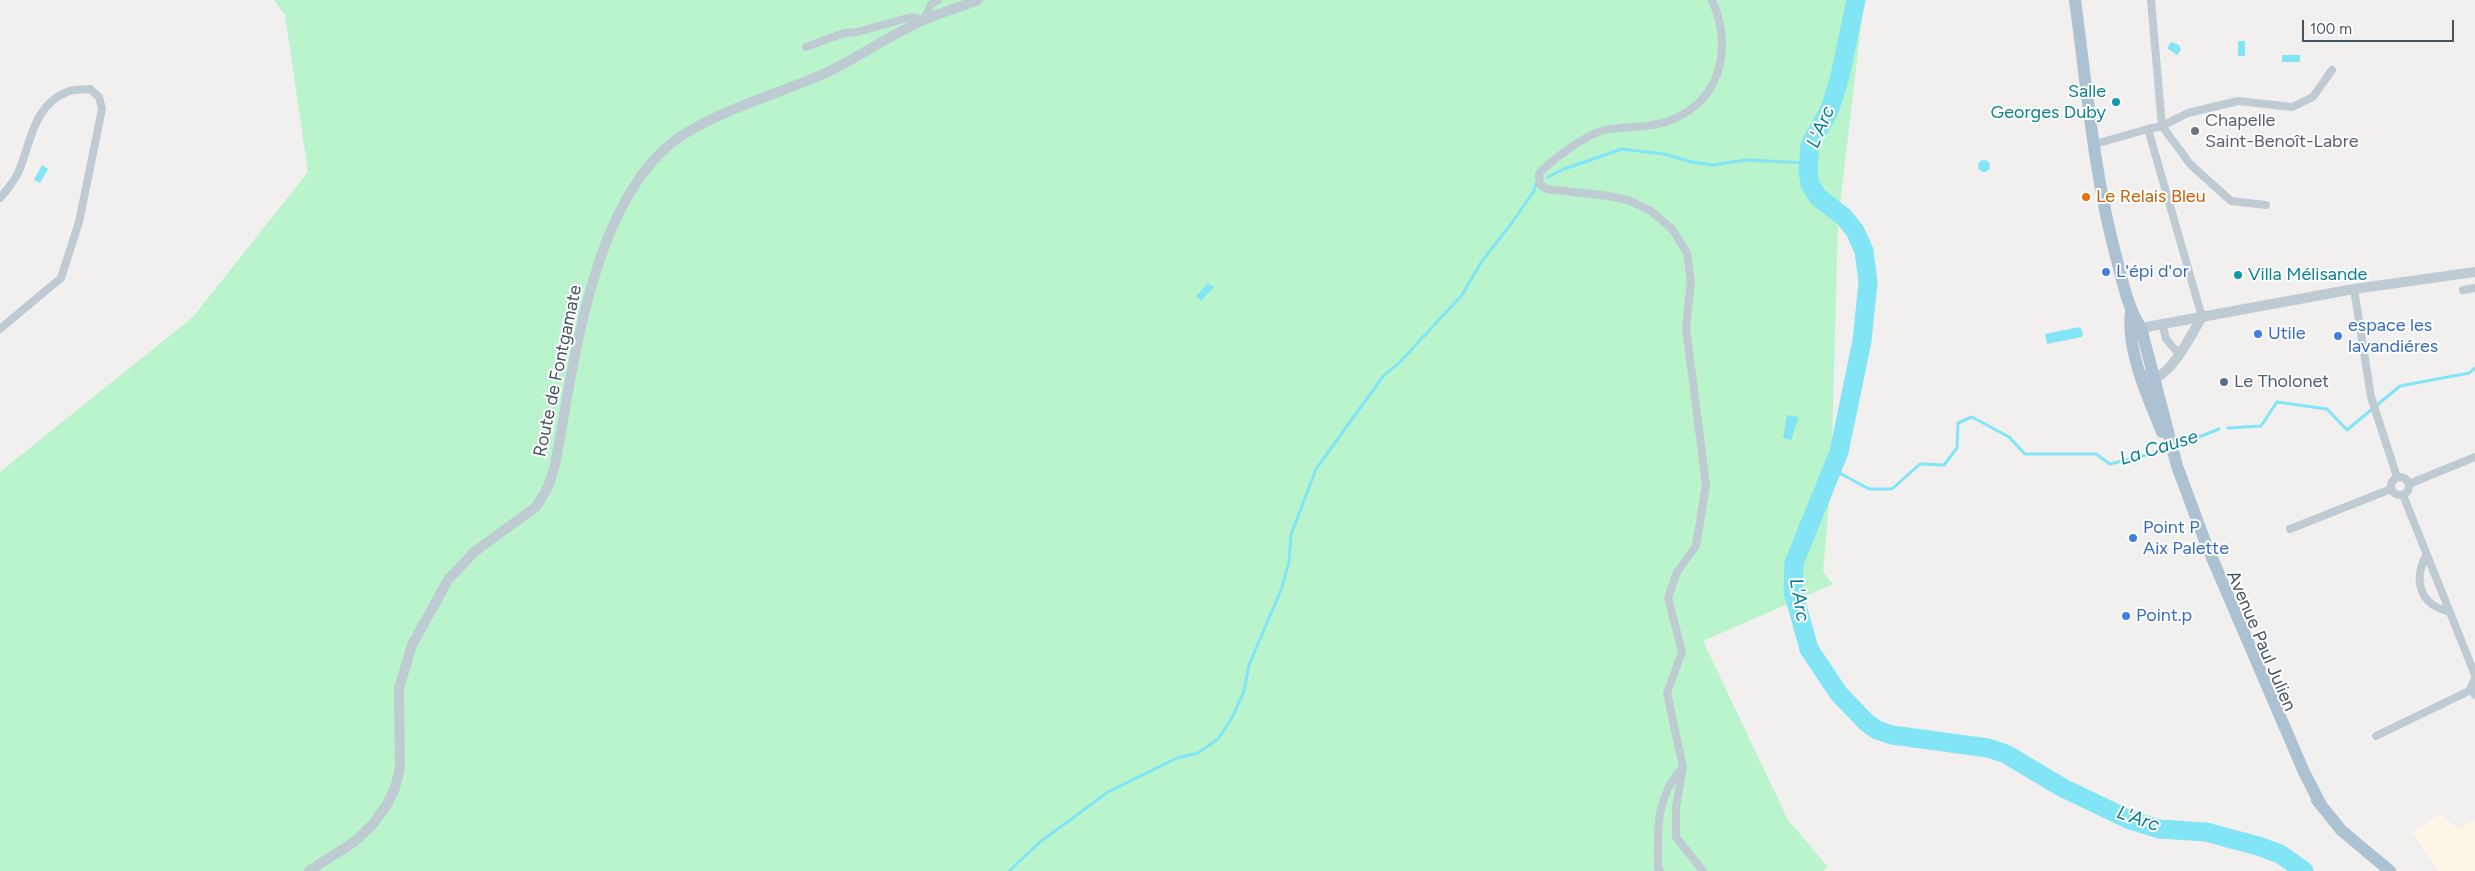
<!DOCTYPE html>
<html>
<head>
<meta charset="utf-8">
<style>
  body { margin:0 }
  #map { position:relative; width:2475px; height:871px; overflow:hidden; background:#f2efef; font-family:Figtree,sans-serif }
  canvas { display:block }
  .scale { position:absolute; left:2302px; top:20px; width:152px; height:22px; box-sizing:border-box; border:2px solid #45545f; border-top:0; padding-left:6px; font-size:15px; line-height:18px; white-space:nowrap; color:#45545f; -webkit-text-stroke:4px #fff; paint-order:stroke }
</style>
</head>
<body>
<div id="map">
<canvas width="2475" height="871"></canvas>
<div class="scale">100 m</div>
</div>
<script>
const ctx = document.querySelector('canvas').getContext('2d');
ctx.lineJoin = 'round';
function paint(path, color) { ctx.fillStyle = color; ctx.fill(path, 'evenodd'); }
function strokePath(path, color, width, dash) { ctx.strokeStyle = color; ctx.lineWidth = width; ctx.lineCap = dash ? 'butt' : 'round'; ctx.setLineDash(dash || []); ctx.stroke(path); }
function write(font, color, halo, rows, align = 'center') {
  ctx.font = font + ' Figtree,sans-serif'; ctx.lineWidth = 4; ctx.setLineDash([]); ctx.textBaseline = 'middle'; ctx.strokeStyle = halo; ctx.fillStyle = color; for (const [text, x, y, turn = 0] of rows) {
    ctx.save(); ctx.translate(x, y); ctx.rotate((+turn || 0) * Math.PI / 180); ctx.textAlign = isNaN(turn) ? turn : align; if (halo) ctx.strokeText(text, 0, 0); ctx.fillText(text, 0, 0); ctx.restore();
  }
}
paint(new Path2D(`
  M2440,814L2458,829L2475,819V871H2438L2412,832Z`), '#fef6e7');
paint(new Path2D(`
  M274,0H1864L1838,222L1831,480L1823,572L1833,584L1703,641L1788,820L1828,867L1823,871H0V472L193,317L308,172L285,15Z`), '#b9f4cc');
paint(new Path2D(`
  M2238,41H2245V56H2238Z
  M2171,42L2179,45L2181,50L2177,55L2167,48Z
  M2282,55H2300V62H2282Z
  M1978 166a6 6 0 1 1 12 0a6 6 0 1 1-12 0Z
  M42,165L48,169L40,183L34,180Z
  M1208,283L1214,287L1201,301L1196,296Z
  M2080,327L2083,333L2082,337L2047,344L2045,334Z
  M1787,415L1799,417L1791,440L1783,438Z`), '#81e5f6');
strokePath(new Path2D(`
  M1548,177L1564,169L1622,149L1664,154L1691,162L1713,165L1746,160L1809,163
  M2228,428L2261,426L2277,402L2327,409L2347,430L2400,386L2469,373L2475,368
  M2176,446L2219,429
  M1832,469L1869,489H1892L1920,464L1944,465L1957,448L1958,423L1972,417L2009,437L2025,454H2096L2110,464L2170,449
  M1009,871L1040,842L1108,792L1177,758L1198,753L1218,739L1233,716L1244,691L1249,665L1281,590L1289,562L1291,535L1316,469L1384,375L1399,363L1462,295L1482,261L1511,224L1534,191L1536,183`), '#81e5f6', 3);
strokePath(new Path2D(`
  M1856,0L1840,76L1830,109L1810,145L1808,171L1810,184L1818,197L1844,217L1855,231L1864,251L1868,282L1862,341L1839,452L1794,563L1793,591L1809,649L1839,694L1866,722L1877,730L1892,735L1988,748L2006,754L2063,788L2130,820L2159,829L2206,832L2258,846L2280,854L2304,871`), '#81e5f6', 19);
strokePath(new Path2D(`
  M806,47L844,33L857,32L911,17L924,20L931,4L938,0
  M2148,129L2162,126L2151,0
  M2095,144L2148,129L2202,317
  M0,198C7,190 13,183 18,173C31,144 32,106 67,92C73,89 83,90 90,89L99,97L102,109L79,222L61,278L0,329
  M2266,205L2231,201L2190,164L2162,126L2188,113L2238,101L2292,107L2313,97L2332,70
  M2354,289L2371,397L2397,477
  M2463,290L2475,288
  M2162,323L2166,339L2179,354
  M2391 486a9 9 0 1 1 18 0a9 9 0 1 1-18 0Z
  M2409,484L2475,457
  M2403,495L2475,675
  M2290,529L2391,489
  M2426,556C2413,580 2420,605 2448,611
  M2475,679L2471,687L2475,695
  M2376,736L2471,690
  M1660,871L1658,868C1658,830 1655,798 1682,768
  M1703,871L1676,837V807L1683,767L1667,693L1682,652L1668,598L1677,572L1696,546L1706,485L1686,328L1691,281L1687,253L1673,230L1651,211L1628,200L1609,196L1547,189L1540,185L1539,174C1551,160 1583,137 1601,131C1622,125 1646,129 1666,122C1720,104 1734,49 1712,0`), '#becbd3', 8);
strokePath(new Path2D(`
  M2141,328L2354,289L2475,272
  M2148,374L2156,378C2177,366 2189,338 2202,317
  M309,871L354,842L372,825L386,806L395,788L400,768L399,688L412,645L448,580L474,552L536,507L548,487L555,465C574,366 592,190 686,133C727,108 777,94 821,75C857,59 889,35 924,20C942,12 960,7 978,0`), '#becbd3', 10);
strokePath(new Path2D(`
  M2075,0C2087,88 2094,178 2118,264C2124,287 2128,308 2141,328L2177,466L2206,544L2304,772L2321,805
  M2131,312C2126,349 2148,398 2162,432
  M2317,800L2341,830L2390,871`), '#acc1d1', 12);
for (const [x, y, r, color] of [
  [2116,102,5,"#0f9aa8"],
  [2195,131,5,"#6b7280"],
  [2086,197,5,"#e8710a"],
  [2106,272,5,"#3f7fe0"],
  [2238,275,5,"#0f9aa8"],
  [2258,334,5,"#3f7fe0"],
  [2338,336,5,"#3f7fe0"],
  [2224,382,5,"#5c6f8a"],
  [2133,538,5,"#3f7fe0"],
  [2126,616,5,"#3f7fe0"]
]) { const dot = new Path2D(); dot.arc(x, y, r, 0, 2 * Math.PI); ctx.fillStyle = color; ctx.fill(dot); strokePath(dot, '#fff', 2); }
write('18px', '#0d838f', '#fff', [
  ["Salle",2106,92],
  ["Georges Duby",2106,113],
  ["Villa Mélisande",2248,275,"left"]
], 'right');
write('18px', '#5b616d', '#fff', [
  ["Chapelle",2205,121],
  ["Saint-Benoît-Labre",2205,142]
], 'left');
write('18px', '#c56008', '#fff', [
  ["Le Relais Bleu",2096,197]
], 'left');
write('18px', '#366cbe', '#fff', [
  ["L'épi d'or",2116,272],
  ["espace les",2348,326],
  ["lavandiéres",2348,347],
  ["Utile",2268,334],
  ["Point P",2143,528],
  ["Aix Palette",2143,549],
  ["Point.p",2136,616]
], 'left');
write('18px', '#45545f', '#fff', [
  ["Route de Fontgamate",558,371,-78],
  ["Avenue Paul Julien",2261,641,67]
]);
write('18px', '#4e5e75', '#fff', [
  ["Le Tholonet",2234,382]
], 'left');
write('italic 19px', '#037f96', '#fff', [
  ["L'Arc",1821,127,-67],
  ["La Cause",2159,448,-17],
  ["L'Arc",1799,600,80],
  ["L'Arc",2138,819,19]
]);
</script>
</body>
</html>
